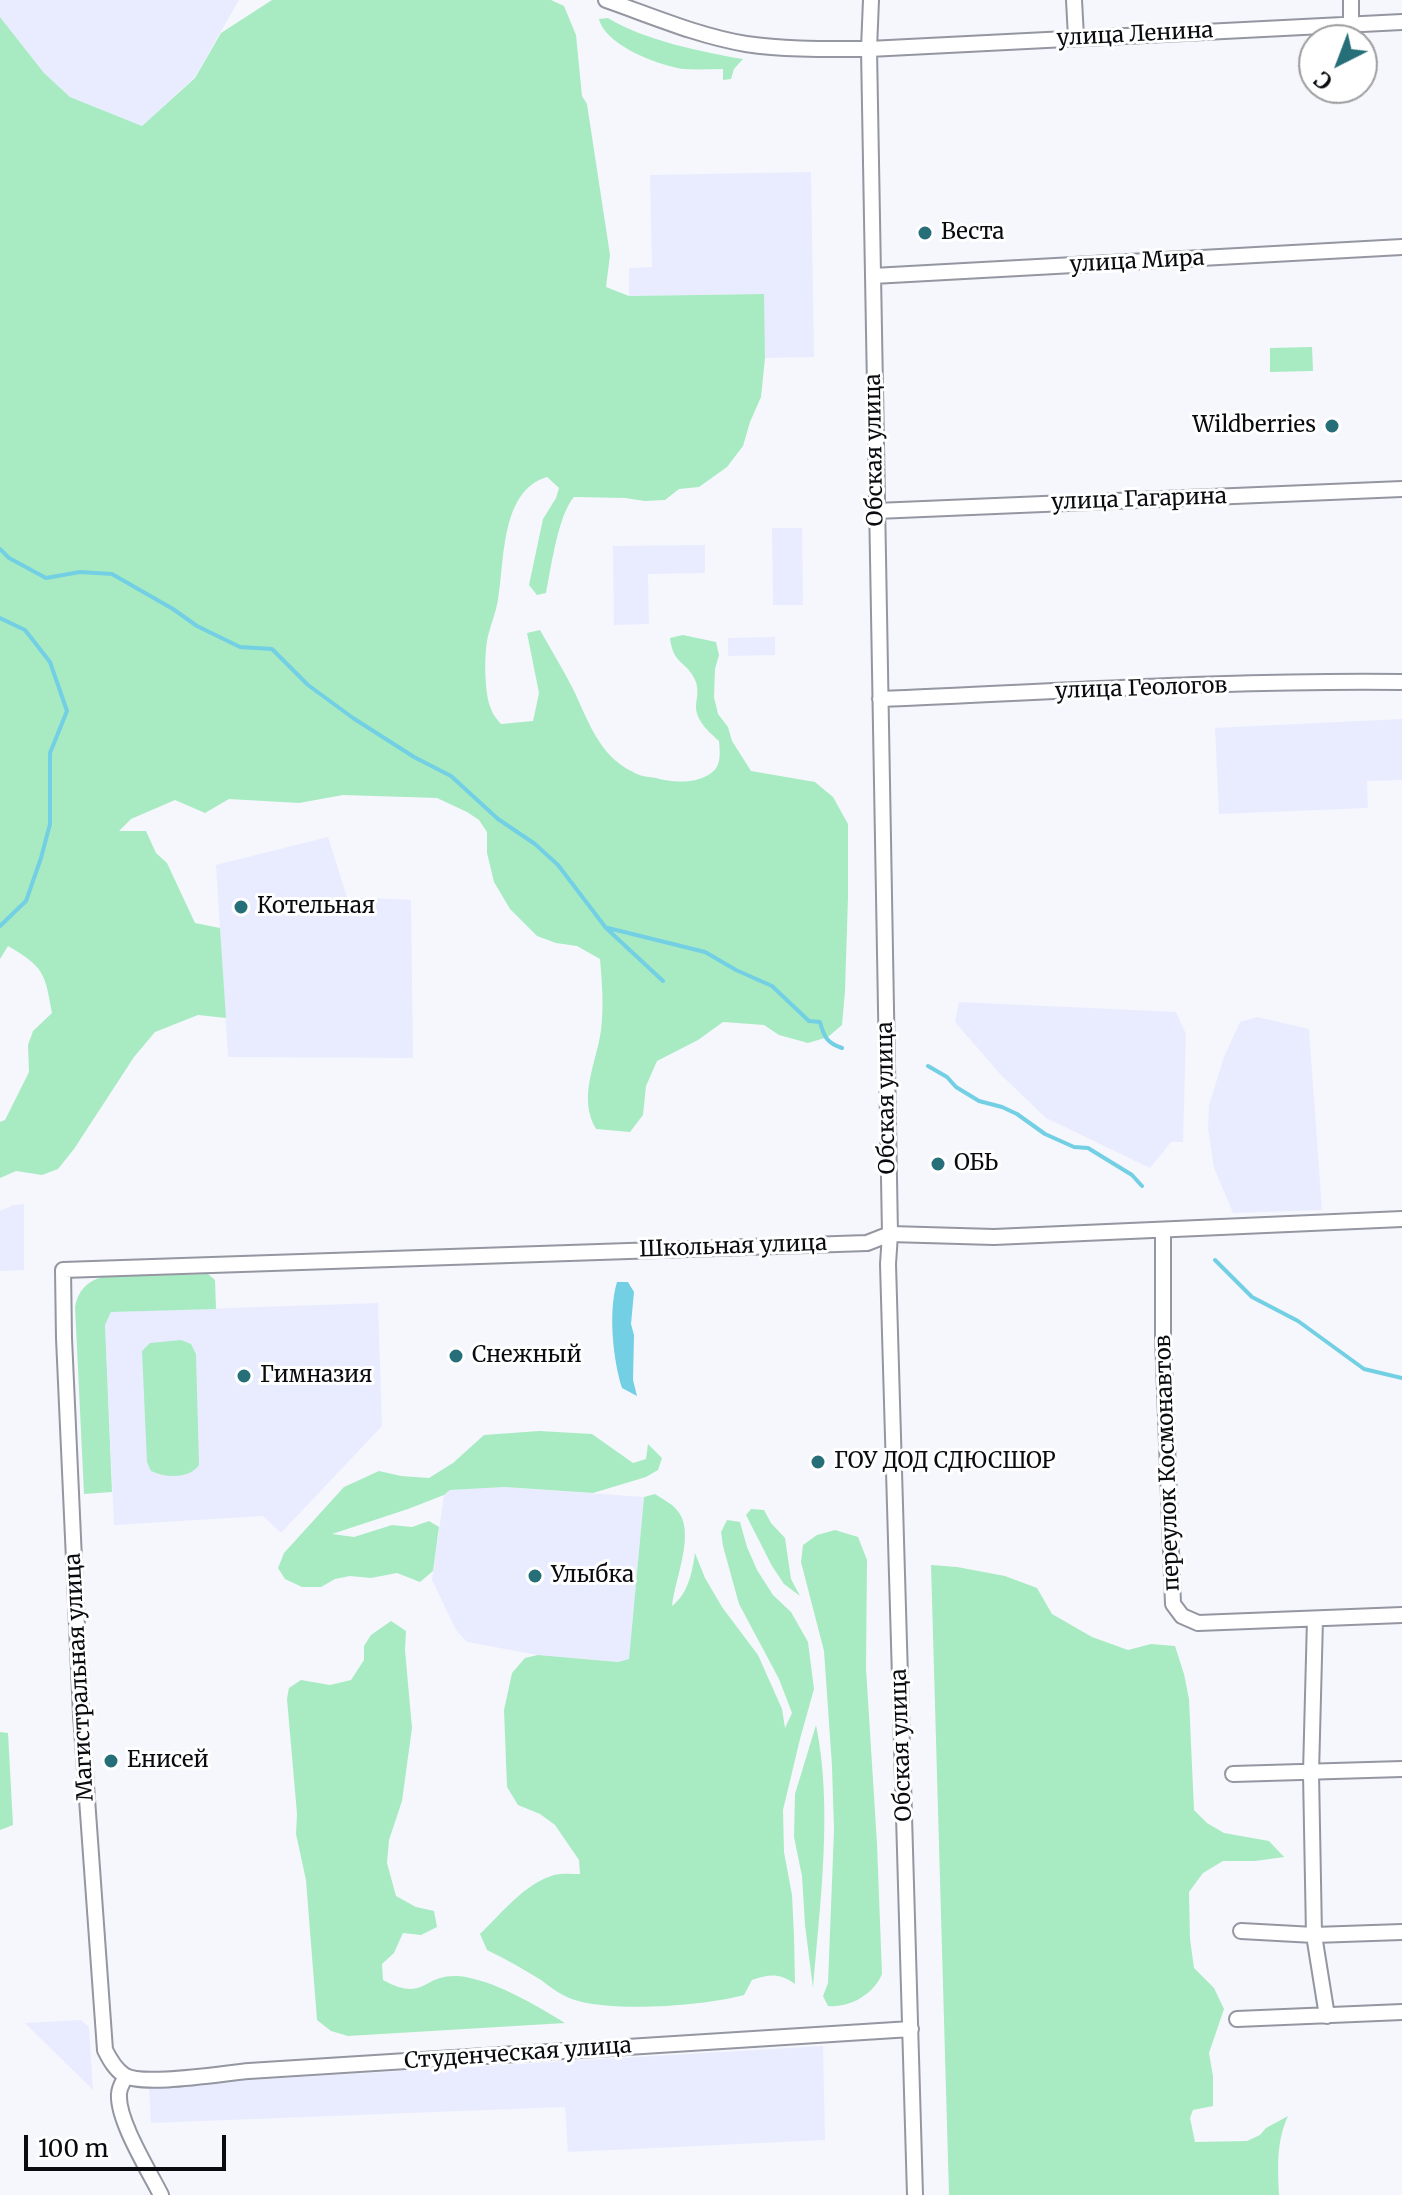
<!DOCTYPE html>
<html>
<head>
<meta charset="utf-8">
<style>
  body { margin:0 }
  #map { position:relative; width:1402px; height:2195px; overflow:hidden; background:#f5f7fd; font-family:Merriweather,serif }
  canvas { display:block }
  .north { position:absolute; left:1298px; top:24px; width:80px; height:80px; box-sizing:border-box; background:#fff; border:2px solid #9d9d9f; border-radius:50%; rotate:222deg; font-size:22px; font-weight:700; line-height:32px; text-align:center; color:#0a0b0f }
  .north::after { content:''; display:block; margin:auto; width:28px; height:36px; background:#266f78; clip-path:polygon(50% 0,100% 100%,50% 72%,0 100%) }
  .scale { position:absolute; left:24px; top:2135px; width:202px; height:36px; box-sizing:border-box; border:4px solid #0a0b0f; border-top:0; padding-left:10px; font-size:24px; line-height:28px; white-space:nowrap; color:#0a0b0f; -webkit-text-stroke:6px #fff; paint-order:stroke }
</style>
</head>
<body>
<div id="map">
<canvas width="1402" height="2195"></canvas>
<div class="north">С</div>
<div class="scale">100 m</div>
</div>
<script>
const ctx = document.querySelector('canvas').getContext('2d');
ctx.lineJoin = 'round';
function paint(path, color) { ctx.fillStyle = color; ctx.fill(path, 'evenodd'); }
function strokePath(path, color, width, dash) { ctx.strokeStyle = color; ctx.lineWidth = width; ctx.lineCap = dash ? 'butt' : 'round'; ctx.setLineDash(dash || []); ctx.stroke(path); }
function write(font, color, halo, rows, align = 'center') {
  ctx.font = font + ' Merriweather,serif'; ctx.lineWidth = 6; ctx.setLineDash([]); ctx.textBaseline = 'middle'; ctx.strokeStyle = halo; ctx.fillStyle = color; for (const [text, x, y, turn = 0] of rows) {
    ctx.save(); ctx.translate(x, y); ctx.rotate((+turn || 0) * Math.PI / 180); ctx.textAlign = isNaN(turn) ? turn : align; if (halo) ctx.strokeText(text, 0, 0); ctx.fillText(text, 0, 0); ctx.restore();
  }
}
paint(new Path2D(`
  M0,0H239L195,77L142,126L70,97L44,73L0,17Z
  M811,172L814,357L765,358L763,294L629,296V268L652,267L650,175Z
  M772,528H802L803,605H773Z
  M705,545V573L648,574L649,624L614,625L613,546Z
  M775,637V655L728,656V638Z
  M1402,719V780L1367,781L1368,808L1219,814L1215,728Z
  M328,837L347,897L411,900L413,1058L228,1057L216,865Z
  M959,1002L1176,1012L1186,1034L1183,1142H1171L1150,1168L1046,1118L1000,1074L955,1022Z
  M1257,1017L1309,1029L1322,1210L1233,1213L1214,1168L1208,1128L1209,1105L1224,1057L1240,1022Z
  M24,1204V1270L0,1271V1211L13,1205Z
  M378,1303L382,1426L281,1533L263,1516L114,1525L105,1325L111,1312Z
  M505,1487L644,1497L629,1659L618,1662L538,1655L467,1642L456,1630L432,1580L444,1495L450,1490Z
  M81,2020L89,2027L93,2090L25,2023Z
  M823,2046L825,2140L568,2152L565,2107L151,2123L149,2086Z`), '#e9ecff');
paint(new Path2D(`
  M272,0H551L564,6L576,35L582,96L587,104L610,255L606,287L629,296L764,294L765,358L761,397L750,422L743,446L727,467L699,487L679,489L665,500L645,501L625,498L574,497C558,515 551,568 546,593L537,595L529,585L543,519L556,498L559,488L547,477C500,491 505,561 498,600C496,612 491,624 488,636C484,654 484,692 491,709C493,715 497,719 501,724L533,721L539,693L527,633L540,630C551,650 563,669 573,689C588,720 599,756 633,772C639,776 649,777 656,778C669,782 686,783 699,779C720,772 721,762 719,741C709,732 695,720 696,705C697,696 699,688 695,680C687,661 673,665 670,638L683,635L716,642L719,655L715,669L714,697L718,714L728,727L732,741L751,771L815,782L833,797L848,824V897L845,991L842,1025L828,1037L808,1043L779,1035L764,1025L723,1022L698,1040L657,1061L646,1086L643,1115L630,1132L596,1129C577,1097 597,1062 601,1030C604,1006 602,983 600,959L577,946L556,943L537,936L510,909L494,882L487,853V832L479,820L467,812L437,798L343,795L299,803L229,799L205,813L175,800L131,819L119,831H146L156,853L167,863L195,923L220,928L226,1018L198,1015L155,1032L134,1057L74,1149L58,1169L42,1175L16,1171L0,1178V1122L5,1120L29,1072L28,1045L33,1031L52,1013C45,973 44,967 8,946L0,959V17L44,73L70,97L142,126L195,78L221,33Z
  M608,18C643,40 702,52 743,59L734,69L731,79L723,80V69C710,69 697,70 684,69C659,66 605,45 599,19Z
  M1312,347L1313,371L1270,372V348Z
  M208,1274L215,1280L216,1309L111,1312L105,1325L112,1492L84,1494L75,1307C78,1291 86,1282 102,1277Z
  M181,1340L191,1344L196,1354L199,1465C189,1479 166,1478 151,1471L147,1462L142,1351L150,1343Z
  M539,1431L592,1434L633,1463L646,1459L648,1444L662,1458L658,1470L646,1477L593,1493L505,1487L450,1490L444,1495L408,1509L332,1534L354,1537L392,1525L412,1527L429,1521L439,1527L433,1571L420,1582L397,1573L371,1578L350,1576L335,1579L321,1587H302L285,1579L278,1568L284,1553L344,1487L379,1471L401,1476L429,1478L453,1463L484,1435Z
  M655,1494C662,1499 671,1503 676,1509C697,1530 675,1578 672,1606C688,1594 692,1573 695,1553L705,1578L722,1607L758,1655L782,1709L785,1728L792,1713L779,1679L739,1604L723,1546L721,1532L727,1520L740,1522L747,1547L757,1570L773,1595L791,1612L808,1642L814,1689L800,1739L783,1810L784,1852L792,1895L794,1936L795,1984C779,1973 770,1974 752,1980L744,1995C705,2006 603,2014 567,1997C558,1993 549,1986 541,1980C523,1969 506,1959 487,1950L480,1934C502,1913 524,1884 554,1875C562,1873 572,1874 580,1874L579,1860L555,1825L540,1814L518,1805L507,1787L504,1710L512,1673L525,1658L538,1655L618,1662L629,1659L644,1497Z
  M751,1509L764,1510L771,1523L785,1538L791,1579L800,1596L784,1584L772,1566L746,1515Z
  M835,1530L858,1537L867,1560L866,1668L877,1844L882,1974C874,1994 850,2008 828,2006L823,1996L828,1983L834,1830L832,1766L824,1651L801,1562L803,1545L817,1535Z
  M931,1565L957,1567L1005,1576L1037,1588L1052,1614L1092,1637L1128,1650L1151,1644L1175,1646L1184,1674L1189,1699L1194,1810L1207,1823L1224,1833L1269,1841L1284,1857L1255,1861H1223L1203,1873L1189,1892L1190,1939L1194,1968L1214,1988L1224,2009L1209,2053L1213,2076V2106L1193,2110L1190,2118L1195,2142L1247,2141L1260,2135L1266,2128L1288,2116C1276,2142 1278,2167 1279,2195H949Z
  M391,1621L406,1631L405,1650L412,1728L402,1801L389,1840L387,1863L396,1896L416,1907L434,1911L437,1927L421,1935L403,1933L394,1953L382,1964L383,1980C425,2003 422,1974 458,1976C492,1979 536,2005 565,2023L348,2036L331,2031L317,2020L306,1880L296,1834L297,1814L287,1699L289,1688L301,1680L330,1685L351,1680L364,1660V1646L371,1635Z
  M816,1725C833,1807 820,1904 813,1988L805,1925L802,1876L794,1837L795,1794Z
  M0,1732L8,1733L13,1825L0,1830Z`), '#a8ebc2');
paint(new Path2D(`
  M617,1282H628L634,1292L631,1324L634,1335L633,1380L637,1396L622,1388C613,1360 608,1311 617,1282Z`), '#73cfe3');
strokePath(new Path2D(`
  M0,549L9,558L46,578L80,572L112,574L173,609L197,626L240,647L272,649L308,685L353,718L414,757L451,776L498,819L535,844L558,865L606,928L663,981
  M0,618L25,630L50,662L67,711L50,753V824L41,858L26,901L0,926
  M608,928L705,952L736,970L772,986L809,1021L820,1022C824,1037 827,1043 842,1048
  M928,1066L947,1077L956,1087L979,1101L1002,1107L1017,1114L1045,1134L1074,1147L1088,1148L1132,1175L1142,1186
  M1215,1260L1252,1297L1298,1321L1364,1369L1402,1378`), '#73cfe3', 4);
const minor = new Path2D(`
  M606,0C652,16 698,36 746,44C787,50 828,49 869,49L1402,22
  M871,0L869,49L890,1234L888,1264L915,2195
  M1074,0L1076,37
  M1351,0V24
  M873,276L1402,247
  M876,511L1402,489
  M880,699C1054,692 1228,680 1402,682
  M1163,1230V1337L1173,1604L1182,1616L1198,1623L1402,1615
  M1315,1619L1311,1773L1314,1935L1327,2016
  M1233,1774L1402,1769
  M1241,1931L1314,1935L1402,1932
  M1237,2019L1402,2012
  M911,2029L249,2071C224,2073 142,2087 124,2075C115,2069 110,2060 105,2050L81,1715L64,1338L63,1270L867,1243L890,1234L994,1237L1402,1219
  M126,2076C123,2082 119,2088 119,2094C117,2120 149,2171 161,2195`);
strokePath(minor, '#9496a1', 18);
strokePath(minor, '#fff', 14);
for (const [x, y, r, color] of [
  [925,233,8,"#266f78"],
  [1332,426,8,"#266f78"],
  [241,907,8,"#266f78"],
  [938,1164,8,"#266f78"],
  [456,1356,8,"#266f78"],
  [244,1376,8,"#266f78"],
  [818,1462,8,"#266f78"],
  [535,1576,8,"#266f78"],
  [111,1761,8,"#266f78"]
]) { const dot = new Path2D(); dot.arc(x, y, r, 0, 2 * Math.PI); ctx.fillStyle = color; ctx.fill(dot); strokePath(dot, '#fff', 3); }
write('22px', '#0a0b0f', '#fff', [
  ["улица Ленина",1135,35,-3],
  ["улица Мира",1137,262,-3],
  ["Обская улица",875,450,-91],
  ["улица Гагарина",1139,500,-2],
  ["улица Геологов",1141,689,-2],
  ["Обская улица",887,1098,-91],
  ["Школьная улица",733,1247,-2],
  ["переулок Космонавтов",1168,1463,-92],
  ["Магистральная улица",80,1677,-93],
  ["Обская улица",902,1745,-92],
  ["Студенческая улица",518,2054,-4]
]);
write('22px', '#0a0b0f', '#fff', [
  ["Веста",941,233],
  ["Wildberries",1316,426,"right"],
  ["Котельная",257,907],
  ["ОБЬ",954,1164],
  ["Снежный",472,1356],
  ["Гимназия",260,1376],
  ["ГОУ ДОД СДЮСШОР",834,1462],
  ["Улыбка",551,1576],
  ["Енисей",127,1761]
], 'left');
</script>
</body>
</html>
